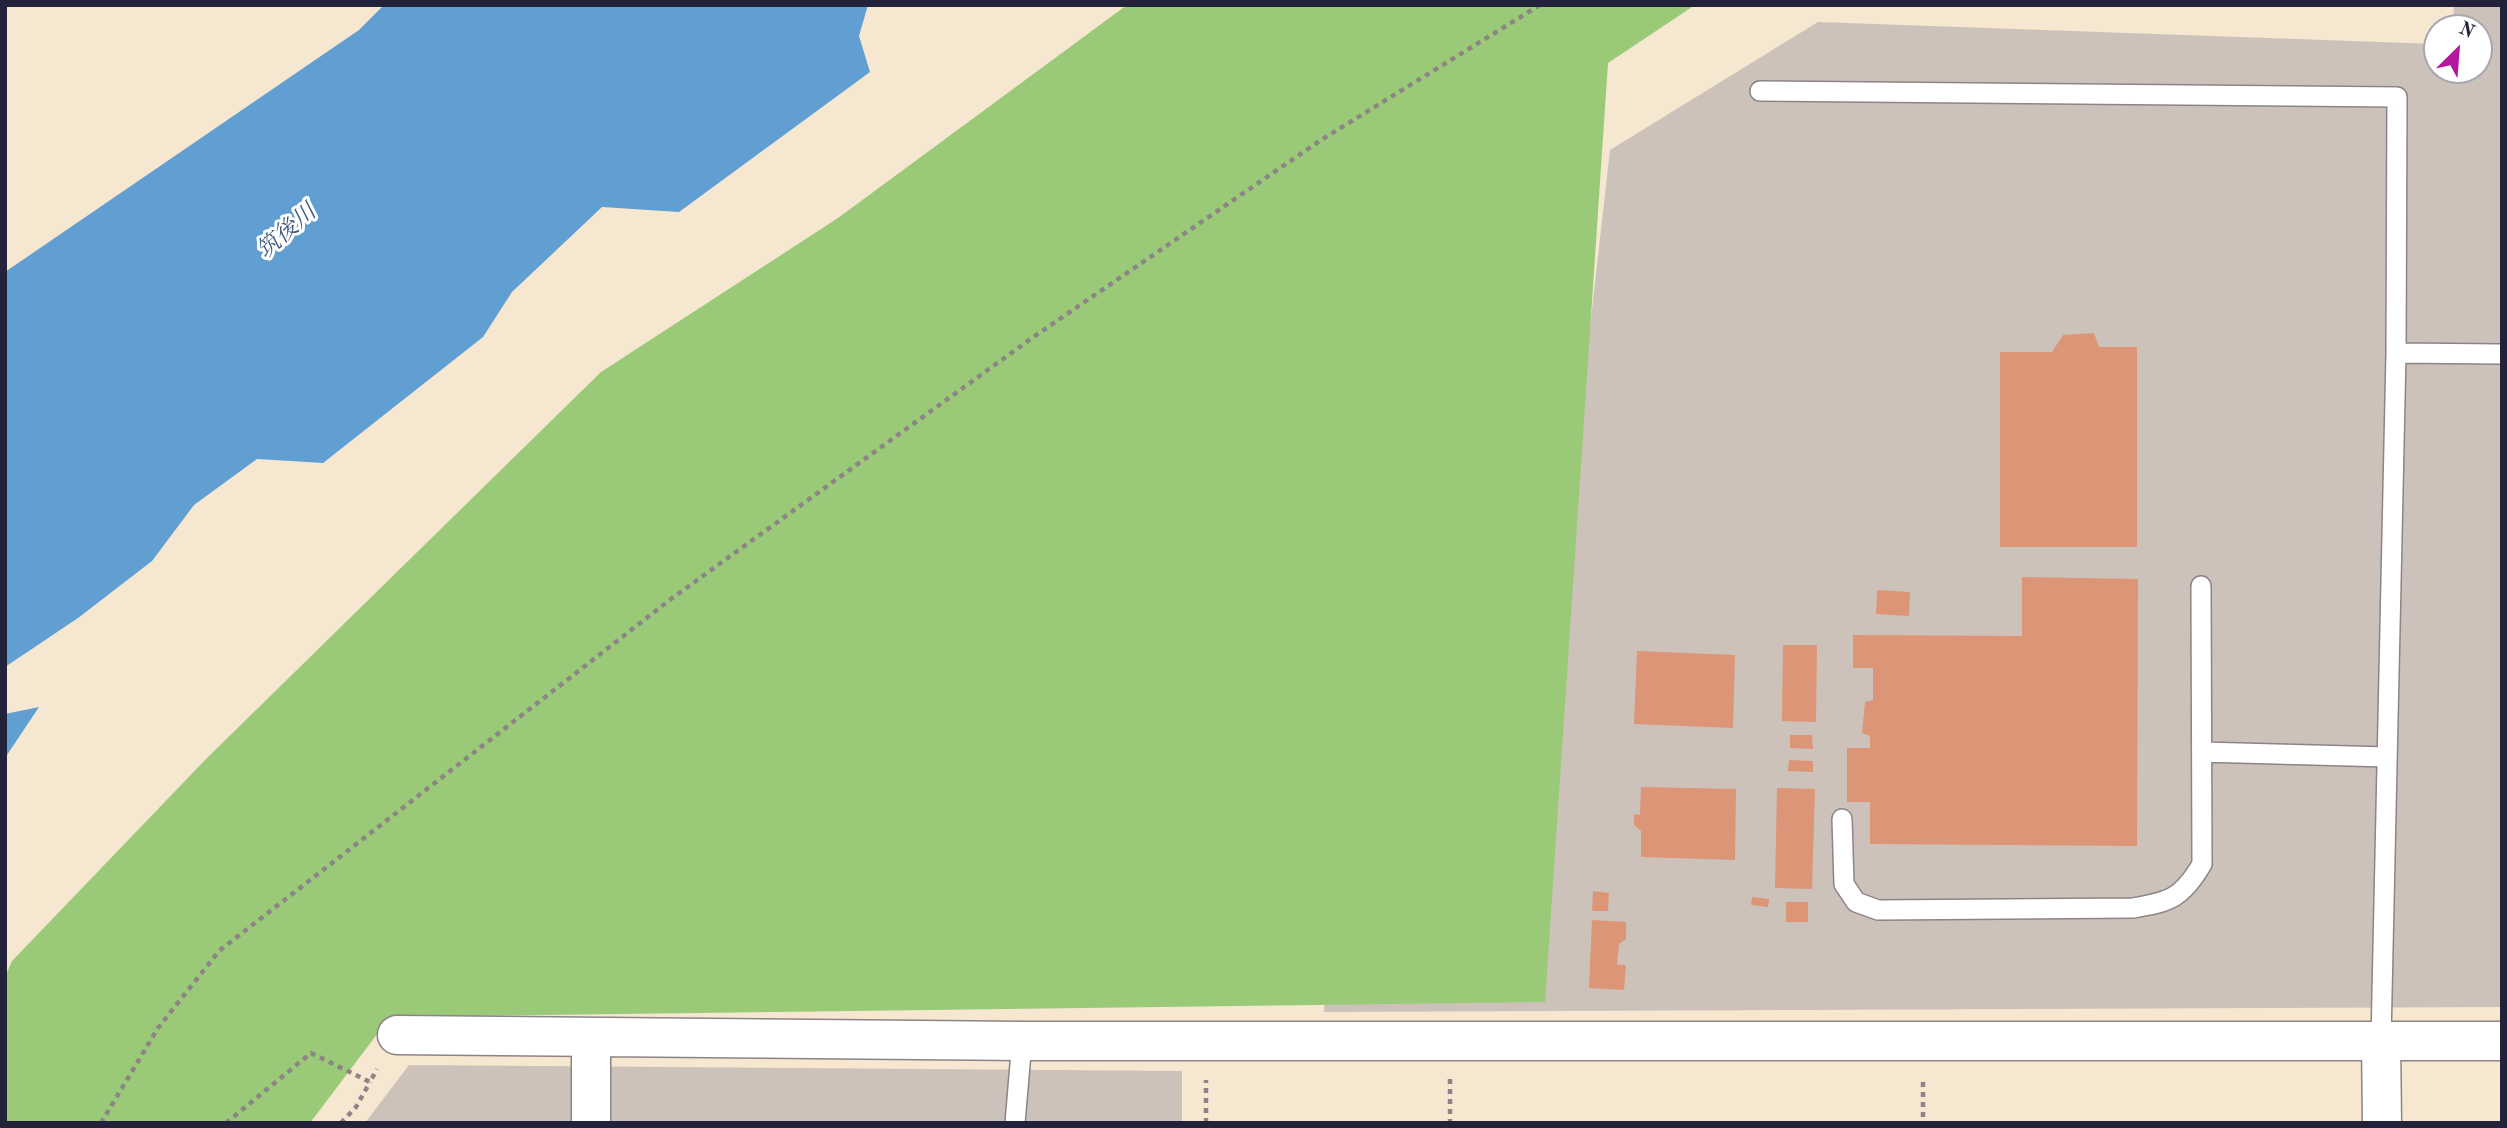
<!DOCTYPE html>
<html>
<head>
<meta charset="utf-8">
<style>
  body { margin:0 }
  #map { position:relative; width:2507px; height:1128px; overflow:hidden; background:#f5e7d0; font-family:"Old Standard TT",serif }
  canvas { display:block }
  .frame { position:absolute; inset:0; border:7px solid #22223b; pointer-events:none }
  .north { position:absolute; left:2423px; top:14px; width:70px; height:70px; box-sizing:border-box; background:#fff; border:2px solid #a7a7b1; border-radius:50%; rotate:25deg; font-size:19px; font-weight:700; line-height:28px; text-align:center; color:#22223b }
  .north::after { content:''; display:block; margin:auto; width:24px; height:32px; background:#b5179e; clip-path:polygon(50% 0,100% 100%,50% 72%,0 100%) }
</style>
</head>
<body>
<div id="map">
<canvas width="2507" height="1128"></canvas>
<div class="frame"></div>
<div class="north">N</div>
</div>
<script>
const ctx = document.querySelector('canvas').getContext('2d');
ctx.lineJoin = 'round';
function paint(path, color) { ctx.fillStyle = color; ctx.fill(path, 'evenodd'); }
function strokePath(path, color, width, dash) { ctx.strokeStyle = color; ctx.lineWidth = width; ctx.lineCap = dash ? 'butt' : 'round'; ctx.setLineDash(dash || []); ctx.stroke(path); }
function write(font, color, halo, rows, align = 'center') {
  ctx.font = font + ' "Old Standard TT","Noto Serif JP",serif'; ctx.lineWidth = 6; ctx.setLineDash([]); ctx.textBaseline = 'middle'; ctx.strokeStyle = halo; ctx.fillStyle = color; for (const [text, x, y, turn = 0] of rows) {
    ctx.save(); ctx.translate(x, y); ctx.rotate((+turn || 0) * Math.PI / 180); ctx.textAlign = isNaN(turn) ? turn : align; if (halo) ctx.strokeText(text, 0, 0); ctx.fillText(text, 0, 0); ctx.restore();
  }
}
paint(new Path2D(`
  M2454,5H2502V1007L1324,1012L1346,532L1566,540L1610,150L1818,22L2437,44V70H2479V28H2453Z
  M409,1065L1182,1071V1123H365Z`), '#cdc2b9');
paint(new Path2D(`
  M1127,5H1695L1608,63L1545,1002L390,1017L310,1123H5V977L12,961L207,758L601,372L838,218Z`), '#9aca78');
paint(new Path2D(`
  M384,5H868L859,36L870,72L679,212L602,207L512,292L483,337L323,463L257,459L194,505L152,561L78,618L5,667V272L359,30Z
  M39,707L5,758V714Z`), '#619fd3');
paint(new Path2D(`
  M2094,333L2099,347H2137V547H2000V352H2052L2063,335Z
  M2022,577L2138,579L2137,846L1870,844V802H1847V748H1870V736L1862,733L1865,702L1873,700V668H1853V635L2022,636Z
  M1877,590L1910,592L1909,616L1876,614Z
  M1783,645H1817L1816,722L1782,721Z
  M1637,651L1735,655L1733,728L1634,724Z
  M1790,735H1812L1813,749L1790,748Z
  M1789,760L1813,761V772L1788,771Z
  M1641,787L1736,789L1735,860L1641,857V831L1634,825V814L1640,815Z
  M1777,788L1815,789L1812,889L1775,888Z
  M1593,891L1609,893L1608,911H1592Z
  M1752,897L1769,899L1768,907L1751,905Z
  M1786,902H1808V922H1786Z
  M1592,920L1626,922V939L1619,944L1617,965H1626L1624,990L1589,988Z`), '#dd9577');
const service = new Path2D(`
  M1760,91L2397,97L2396,353L2381,1040
  M2396,353L2502,354
  M2202,752L2387,757
  M1842,819L1844,884L1856,902L1878,910L2133,908C2170,902 2182,898 2202,864L2201,586
  M1015,1123L1022,1041`);
const minor = new Path2D(`
  M397,1035L1022,1041H2502
  M591,1123V1037`);
const tertiary = new Path2D(`
  M2381,1040L2382,1123`);
strokePath(service, '#8c8486', 22);
strokePath(minor, '#8c8486', 41);
strokePath(tertiary, '#8c8486', 41);
strokePath(new Path2D(`
  M1450,1079V1123
  M1923,1082V1123
  M101,1123L158,1028L219,951L671,599L1032,338L1321,140L1540,5
  M226,1123L311,1053L370,1082L377,1069
  M341,1123L356,1107L370,1082
  M1206,1123V1080`), '#8c8486', 4.5, [5, 5]);
strokePath(service, '#fff', 19);
strokePath(minor, '#fff', 38);
strokePath(tertiary, '#fff', 38);
write('italic 23px', '#3e5a7f', '#fff', [
  ["筑後川",287,232,-41]
]);
</script>
</body>
</html>
